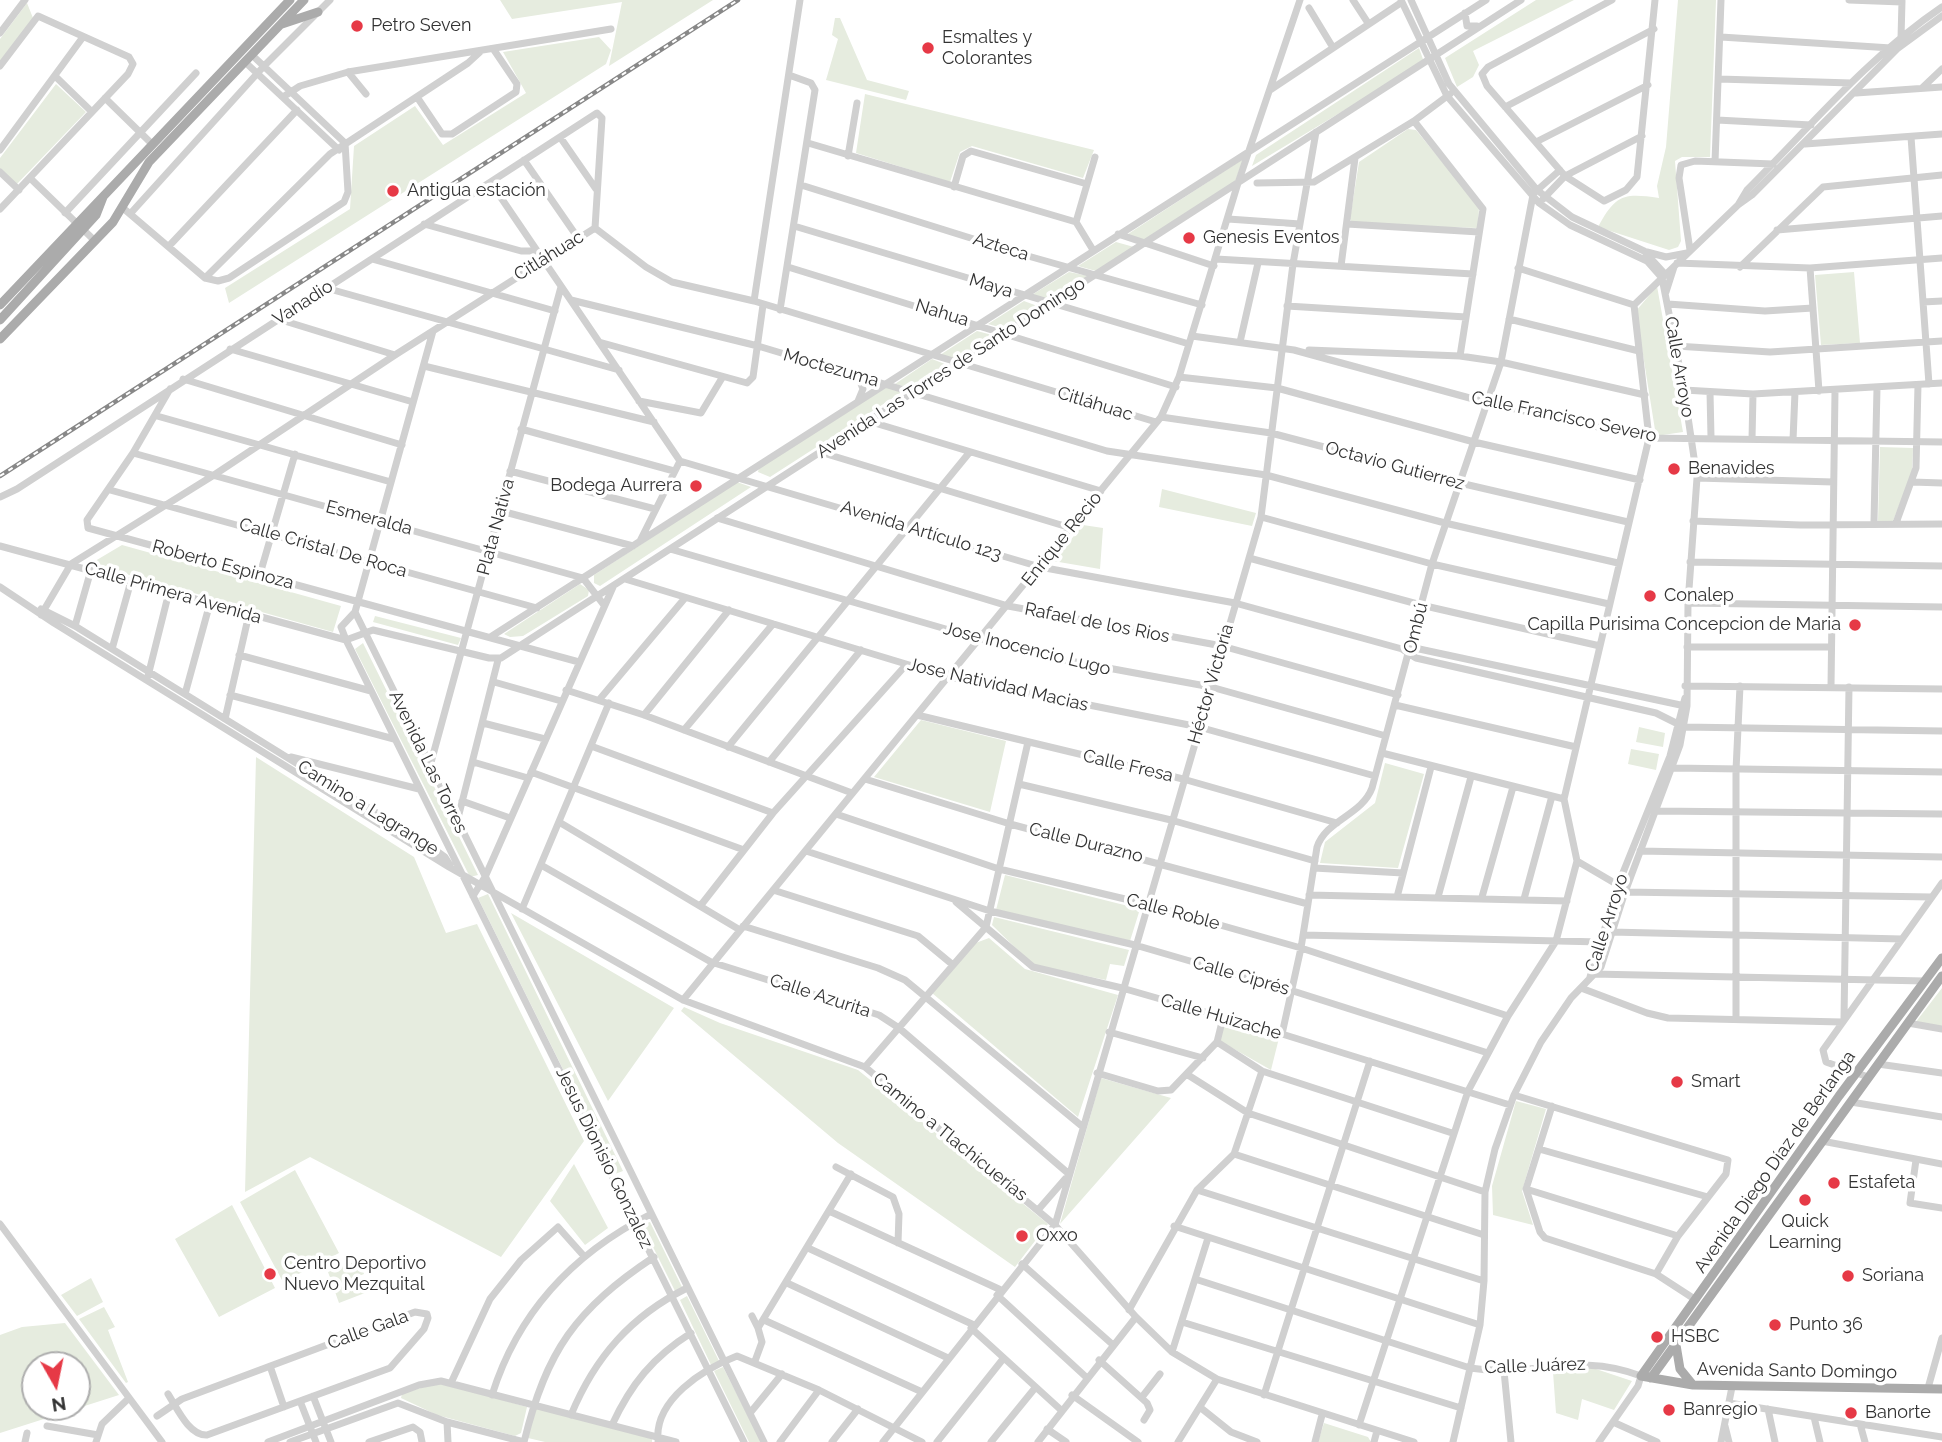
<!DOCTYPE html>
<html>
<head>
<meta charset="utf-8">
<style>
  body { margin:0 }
  #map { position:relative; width:1942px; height:1442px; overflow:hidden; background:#fff; font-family:Raleway,sans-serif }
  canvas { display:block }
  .north { position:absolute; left:21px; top:1351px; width:70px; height:70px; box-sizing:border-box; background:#fff; border:2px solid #adadad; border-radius:50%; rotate:171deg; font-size:19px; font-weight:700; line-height:28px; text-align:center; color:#333 }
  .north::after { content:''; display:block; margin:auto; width:24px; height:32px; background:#e63946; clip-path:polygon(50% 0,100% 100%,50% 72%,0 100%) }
</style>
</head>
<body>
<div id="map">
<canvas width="1942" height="1442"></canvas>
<div class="north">N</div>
</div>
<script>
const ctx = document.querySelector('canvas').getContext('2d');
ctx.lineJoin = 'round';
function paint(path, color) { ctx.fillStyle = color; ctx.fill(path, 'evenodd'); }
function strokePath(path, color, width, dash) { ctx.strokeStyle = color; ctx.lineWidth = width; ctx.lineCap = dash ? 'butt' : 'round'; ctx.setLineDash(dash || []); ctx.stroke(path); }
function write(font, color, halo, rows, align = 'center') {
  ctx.font = font + ' Raleway,sans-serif'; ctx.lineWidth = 7; ctx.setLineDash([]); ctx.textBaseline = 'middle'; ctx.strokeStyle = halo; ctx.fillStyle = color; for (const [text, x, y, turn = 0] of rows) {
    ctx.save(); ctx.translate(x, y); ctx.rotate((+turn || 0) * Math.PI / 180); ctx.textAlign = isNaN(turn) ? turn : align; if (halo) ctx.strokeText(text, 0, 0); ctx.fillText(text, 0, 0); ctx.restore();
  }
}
paint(new Path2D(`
  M500,0H713L609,66L622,2L512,19Z
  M1536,0H1574L1473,51L1479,65L1473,77L1457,87L1445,58Z
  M1678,0H1716L1710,157H1682L1675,161L1681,241L1678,247L1669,250L1598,227C1616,194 1624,193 1659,198L1657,186L1666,147Z
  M27,3L33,18L0,63V39Z
  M835,18H840L867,80L909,91L906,100L826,80L838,39L832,35Z
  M599,37L611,50L606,64L229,303L225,288L350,209L354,146L415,106L443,145L526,93L503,52Z
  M1419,48L1424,62L1252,166L1256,155Z
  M56,84L86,112L16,185L0,169V158Z
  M865,94L1094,150L1083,178L972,146L960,152L950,182L856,153Z
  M1408,129L1416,130L1479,207L1478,228L1353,224L1350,219L1359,162Z
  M1243,159L1235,182L1143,242L1125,236Z
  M1116,242L1134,247L1096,271L1078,266Z
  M1069,272L1089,276L1049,302L1030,296Z
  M1854,272L1860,343L1821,345L1815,275Z
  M1657,286L1683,432L1656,436L1636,311Z
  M1024,301L1040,307L1006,329L988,324Z
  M977,331L996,336L958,360L940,355Z
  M932,359L950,366L914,389L895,384Z
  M886,386L902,392L770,477L758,472L759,468Z
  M1880,447L1913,448L1912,473L1893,521H1878Z
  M737,482L751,487L600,586L594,583V575Z
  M1162,489L1256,513L1252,526L1159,507Z
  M1083,525L1103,528L1100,569L1053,561Z
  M122,545L341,606L333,632L90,564Z
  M580,584L589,590L588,596L523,636L510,637L504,634Z
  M375,616L461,638L458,645L373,622Z
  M363,643L478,875L470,877L355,649Z
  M921,720L1006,741L990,812L874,777Z
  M1639,727L1665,733L1663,747L1636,742Z
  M1631,749L1659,754L1656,770L1628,764Z
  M256,757L414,857L446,933L477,924L584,1141L501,1257L310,1157L245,1192Z
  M1385,763L1424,774L1398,868L1320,863L1325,842L1375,803Z
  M1005,875L1140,909L1130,941L996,910Z
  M488,894L623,1171L615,1174L478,898Z
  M511,913L674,1008L608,1101Z
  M994,917L1129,950L1124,966L1110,964L1106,980L1033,965L992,925Z
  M989,938L1025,969L1118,995L1078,1117L932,993L973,944Z
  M1942,988V1028L1915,1023Z
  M684,1007L720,1023L858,1070L1048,1224L1015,1267L838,1143L681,1011Z
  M1224,1024L1279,1038L1271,1070L1220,1041Z
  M1101,1078L1171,1098L1060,1224Z
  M1516,1101L1546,1109L1522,1191L1533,1225L1493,1215L1492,1186Z
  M574,1164L608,1228L585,1245L550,1201Z
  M295,1170L339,1253L283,1282L240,1202Z
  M232,1205L275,1288L219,1317L175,1239Z
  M650,1222L682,1287L675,1291L642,1225Z
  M359,1260L364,1274L333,1286L328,1272Z
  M365,1277L370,1291L339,1303L334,1289Z
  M91,1278L103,1302L77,1316L61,1295Z
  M687,1296L720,1363L712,1367L680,1300Z
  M104,1307L115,1327L108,1330L128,1382L126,1383L79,1319Z
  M65,1323L119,1395L0,1433V1335L22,1327ZM35,1365H77V1407H35Z
  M723,1367L761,1442H749L714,1371Z
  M1593,1368L1632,1381L1614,1410L1582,1399L1578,1420L1556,1413L1553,1372Z
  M439,1382L527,1407L521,1433L515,1436L437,1415L401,1398L402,1394Z
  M536,1407L652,1437V1442H545L528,1438Z
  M1324,1423L1368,1437L1371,1442H1318Z`), '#e6ecdf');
strokePath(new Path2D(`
  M1353,0L1368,23
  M1401,0L1447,96L1539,203L1570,225L1647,261L1662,278L1684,390L1697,478L1688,603L1687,706L1680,745L1625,892L1601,967L1571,998L1541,1042L1514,1095L1495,1149L1485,1192L1484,1281L1480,1325L1453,1442
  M1411,0L1449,84L1537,190L1572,217L1644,251L1665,274
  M1612,0L1488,67L1482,74L1487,86L1565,176L1604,201L1626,190L1637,177L1655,0
  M1849,0L1902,2
  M1309,8L1332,46
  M1465,13L1467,26H1477
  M0,33L25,0
  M1721,37L1891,48
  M1901,38L1902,1
  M245,62L339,150
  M0,66L38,16L129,57L133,64L128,74L0,209
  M348,72L366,94
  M55,76L92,112
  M1719,79L1851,83
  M1922,88L1942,69
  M1270,90L1402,2
  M1856,93L1942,87
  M283,97L300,86L348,72L611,29
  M417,97L442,134H452L516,92L517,84L494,50
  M105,98L152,144
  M1505,107L1654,29
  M1717,120L1811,125
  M1414,121L1483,209L1460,356
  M560,137L596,189
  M1911,137L1929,384
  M1536,142L1648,85
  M808,143L1076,222L1093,250
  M1805,144L1942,134
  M0,150L83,37
  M848,156L857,103
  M524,160L578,238
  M1715,162L1721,0
  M0,172L19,190
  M30,178L95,241
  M491,183L680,461
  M1257,183L1314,182L1414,121L1450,94
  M801,185L1028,256L1202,305
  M954,187L963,156L971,151L1087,184
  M1534,193L1560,170
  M1543,199L1565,176L1642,136
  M1738,205L1747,190C1810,127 1868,57 1942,7
  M123,208L205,278L218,281L229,278L344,202L348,192L345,143L252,55
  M65,213L196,73
  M130,214L264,66L330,0
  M1228,219L1300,224
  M1076,222L1095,157
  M424,224L521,251H536
  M1347,224L1479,232
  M794,226L1189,344
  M595,228L646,267L672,282L754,301L1156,422
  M1777,230L1942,216
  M1118,234L1214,266
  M169,246L297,110
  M1690,250L1679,178L1681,165L1695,161L1773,164
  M1647,252L1666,257L1687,253
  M372,259L555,311
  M1216,259L1473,274
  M1677,263L1810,268L1942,258
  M1341,266L1355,158
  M788,267L1176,387
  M1740,267L1823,187L1942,175
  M1518,268L1634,305
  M1810,268L1819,391
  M205,278L330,154L468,63L480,52
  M326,288L619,370
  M1666,292L1674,267
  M571,300L758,346L1107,451L1266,475L1445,523L1618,563
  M754,301L800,0
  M1923,302L1942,301
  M1668,304L1765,311L1813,308
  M1287,306L1466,317
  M780,310L815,90L811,83L789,75
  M278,319L395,355
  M1509,319L1639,351
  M1192,336L1294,350L1488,403L1649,438L1942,442
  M599,342L747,383L753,377L763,305
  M1240,342L1258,263
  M1676,346L1770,352L1942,341
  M230,349L413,402
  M1309,350L1460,356L1501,362L1645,395
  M424,366L654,422
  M1179,377L1277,388L1474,442L1640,480
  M183,379L402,445
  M170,389L133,453L87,520L88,528L579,662
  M1684,390L1753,394L1942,383
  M1710,392L1711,437
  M639,401L701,413L722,378
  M858,401L863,389L858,376
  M157,416L391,482
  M1161,417L1271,433L1460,483L1628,522
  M868,421L1101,491
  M521,429L674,471
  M1752,439L1753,394
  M1793,440L1795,392
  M820,452L1071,528
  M133,453L583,578L604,605
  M680,461L1040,567L1235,603L1402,649L1416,658L1656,713L1684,727L1942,731
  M510,471L655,509
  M1697,478L1833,482
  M1912,482L1942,483
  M110,490L537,608
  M0,497L17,489L597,113L602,118L595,228
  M501,511L633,546
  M1261,517L1432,564L1609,604
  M717,518L1008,606L1222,646L1398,695
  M1693,521L1800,525L1942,524
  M1874,522L1877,388
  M1896,523L1916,468L1918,385
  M640,541L680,461
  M0,546L346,640
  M670,549L1032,654L1211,687L1386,736
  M1249,558L1421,605L1600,646
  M1690,562L1942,566
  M260,574L295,454
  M625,579L949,677L1199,727L1375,776
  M0,587L54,623L449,867L683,1000L865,1067L1055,1225L1136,1317L1172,1352L1217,1379L1414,1442
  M1688,603L1942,607
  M41,609L75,626L430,846L445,857L450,865
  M355,612L433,331
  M41,615L71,564L214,475L395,355L595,228
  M75,626L91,570
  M492,636L1486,0
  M346,640L373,630L489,658H501L1521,0
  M1410,647L1685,706
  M1687,647H1831
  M112,649L131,581
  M239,655L371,691
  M148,676L169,592
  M494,682L561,701
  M1685,686L1942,689
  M1831,687L1835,391
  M566,690L644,715L852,793
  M185,694L210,603
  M230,695L394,739
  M599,700L685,598
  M1395,705L1576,747
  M644,715L729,610
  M917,715L1183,779L1337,823
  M225,719L249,614
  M483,723L545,739
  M684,730L773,624
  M591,746L773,813
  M728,747L969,453
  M1382,753L1564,799
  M291,757L419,789
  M473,762L528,778
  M769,762L861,650
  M430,766L561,287
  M1673,768L1942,772
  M531,772L744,850
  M865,779L1010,824L1308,904
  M1019,784L1171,820L1315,861
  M462,801L510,818
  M1656,811L1942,814
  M836,814L999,869L1146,904L1301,948L1508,1016
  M457,822L498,660
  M559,822L740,930
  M806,851L990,911L1135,945L1293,991L1488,1053
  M1640,851L1942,857
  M1577,861L1618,885
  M541,865L711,962L879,1015L899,1028L1069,1174
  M1314,868L1403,873
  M773,890L918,936L953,965
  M1625,892L1932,897
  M1309,895L1567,901
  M473,896L485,877L613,587
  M1397,897L1431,767
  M1438,897L1471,777
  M1482,897L1513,787
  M1524,899L1552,796
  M956,902L1033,967L1122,988L1282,1034L1510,1105
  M701,905L773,813L906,665
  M522,909L609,703
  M743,926L878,968L905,980L1083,1127
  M1611,932L1902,939
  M1303,935L1601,942
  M1593,974L1925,981
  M1590,977L1618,885L1670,756L1685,698
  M1581,988L1647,1013L1668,1018L1842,1022
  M683,1000L1161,417L1179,377L1238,183L1300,0
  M1736,1019V770L1740,686
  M1844,1019L1849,687
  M1908,1023L1942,1029
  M1109,1032L1203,1058
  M1282,1034L1301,948L1317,847C1326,820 1362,815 1372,788L1432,564L1501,362L1533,195
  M1217,1042L1262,1071L1452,1133
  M1878,1064L1942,1073
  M865,1067L986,927L1028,742
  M1097,1073L1158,1091L1171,1090L1217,1042L1223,1018
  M1188,1075L1248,1113L1485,1192
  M1868,1077L1826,1062L1823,1050L1942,883
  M1514,1095L1728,1160L1726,1174L1678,1236L1656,1274
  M1851,1102L1942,1117
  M1822,1141L1942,1164
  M1539,1149L1708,1197
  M1234,1154L1484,1235
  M1916,1160L1910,1203L1942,1208
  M836,1167L893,1197L899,1214L898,1243
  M1526,1189L1540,1232L1545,1238L1656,1274L1696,1300
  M1526,1189L1678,1236
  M1526,1189L1552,1106
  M1197,1190L1484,1281
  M1038,1210L1065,1179
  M829,1211L1001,1290
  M0,1224L162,1442
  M1174,1226L1480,1325
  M808,1248L974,1325
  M1022,1264L1112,1344
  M1195,1279L1470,1368C1533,1378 1576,1351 1641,1376L1638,1386L1599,1442
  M787,1283L948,1358
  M997,1295L1086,1377
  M1129,1310L1197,1190L1234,1154L1262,1071
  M752,1316L758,1328
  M764,1320L922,1392
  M1182,1322L1461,1408
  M971,1328L1061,1410
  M1172,1352L1208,1238
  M1099,1360L1147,1403L1150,1410L1144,1420
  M755,1361L762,1342L758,1328L851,1174
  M270,1366L284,1407
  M1504,1371L1511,1442
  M451,1383L490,1299L521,1260L558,1227L583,1255
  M1928,1388L1942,1338
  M492,1395C518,1312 574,1253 651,1214
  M1072,1395L1138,1442
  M1264,1395L1370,1061
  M313,1396L331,1442
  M1142,1397L1160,1374
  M300,1401L316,1442
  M1729,1403L1942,1437
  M1201,1408L1231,1432L1257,1442
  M1768,1409L1775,1442
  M750,1413L782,1374
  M571,1415C595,1357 631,1316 687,1288
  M157,1416L182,1399L415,1312L427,1314L428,1318L424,1329L390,1368L207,1435C189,1436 177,1408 168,1394
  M1814,1417L1820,1442
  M447,1422L448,1442
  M1613,1422L1657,1442
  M1860,1424L1865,1442
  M612,1425C631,1384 653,1357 691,1333
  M1359,1425L1468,1091L1508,1016L1556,941L1577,861L1564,799L1649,438L1634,305L1738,205L1752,195L1897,49L1942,16
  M47,1426L98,1435
  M1725,1426L1729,1442
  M1047,1429L1066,1442
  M658,1441C654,1400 703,1369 737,1356L819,1390L922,1442
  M25,1442L27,1433
  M96,1442L102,1424L129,1398
  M268,1442L419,1385L441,1381L676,1442
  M290,1442L398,1403L447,1422L524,1442C546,1351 576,1309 654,1257
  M369,1442L413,1427L420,1432L422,1442
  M744,1442L346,640L341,627L355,612L764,1442
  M780,1442L819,1390
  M832,1442L858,1409
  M883,1442L1055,1225L1261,517L1293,264L1316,132
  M937,1442L1003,1359
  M991,1442L1035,1388
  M1038,1442L1136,1317
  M1178,1442L1217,1379
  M1315,1442L1322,1415
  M1374,1442L1377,1431
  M1721,1442L1732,1387`), '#d0d0d0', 7);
strokePath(new Path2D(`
  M282,24L318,12
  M0,305L290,0
  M0,320L96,215L103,197
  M0,339L113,222L149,162L304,0
  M1942,958L1839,1096L1641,1376L1693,1385L1942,1389
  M1676,1345L1680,1369L1693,1385
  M1651,1378L1942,976`), '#ababab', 9);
const rail = new Path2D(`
  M0,476L738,0`);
strokePath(rail, '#888', 4.5);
strokePath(rail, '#fff', 2, [5]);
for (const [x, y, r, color] of [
  [357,26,7,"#e63946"],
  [928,48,7,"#e63946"],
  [393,191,7,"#e63946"],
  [1189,238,7,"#e63946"],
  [1674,469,7,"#e63946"],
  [696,486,7,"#e63946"],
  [1650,596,7,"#e63946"],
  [1855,625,7,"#e63946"],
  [1677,1082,7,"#e63946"],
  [1834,1183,7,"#e63946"],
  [1805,1200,7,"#e63946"],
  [1022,1236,7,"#e63946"],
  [270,1274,7,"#e63946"],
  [1848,1276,7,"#e63946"],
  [1775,1325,7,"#e63946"],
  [1657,1337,7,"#e63946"],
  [1669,1410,7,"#e63946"],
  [1851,1413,7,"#e63946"]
]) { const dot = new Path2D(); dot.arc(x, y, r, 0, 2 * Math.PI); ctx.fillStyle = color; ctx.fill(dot); strokePath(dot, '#fff', 2.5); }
write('18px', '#333', '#fff', [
  ["Petro Seven",371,26],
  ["Esmaltes y",942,38],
  ["Colorantes",942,59],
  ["Antigua estación",407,191],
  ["Genesis Eventos",1203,238],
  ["Benavides",1688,469],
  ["Bodega Aurrera",682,486,"right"],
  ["Conalep",1664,596],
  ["Capilla Purisima Concepcion de Maria",1841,625,"right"],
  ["Smart",1691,1082],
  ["Estafeta",1848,1183],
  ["Quick",1805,1222,"center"],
  ["Learning",1805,1243,"center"],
  ["Oxxo",1036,1236],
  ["Centro Deportivo",284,1264],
  ["Nuevo Mezquital",284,1285],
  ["Soriana",1862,1276],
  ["Punto 36",1789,1325],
  ["HSBC",1671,1337],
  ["Banregio",1683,1410],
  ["Banorte",1865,1413]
], 'left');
write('18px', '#333', '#fff', [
  ["Azteca",1001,247,17],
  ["Citláhuac",549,256,-32],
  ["Maya",991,286,17],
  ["Vanadio",303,303,-33],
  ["Nahua",942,313,17],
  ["Calle Arroyo",1679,367,80],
  ["Moctezuma",831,368,16],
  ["Avenida Las Torres de Santo Domingo",951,368,-33],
  ["Citláhuac",1095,404,17],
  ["Calle Francisco Severo",1564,417,12],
  ["Octavio Gutierrez",1395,466,15],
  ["Esmeralda",369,518,15],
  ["Plata Nativa",496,527,-75],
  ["Avenida Artículo 123",921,531,17],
  ["Enrique Recio",1062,539,-51],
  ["Calle Cristal De Roca",323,548,16],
  ["Roberto Espinoza",223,565,15],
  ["Calle Primera Avenida",173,593,16],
  ["Rafael de los Rios",1097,623,11],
  ["Ombú",1416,628,-76],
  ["Jose Inocencio Lugo",1027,649,14],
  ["Héctor Victoria",1211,684,-74],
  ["Jose Natividad Macias",998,685,13],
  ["Avenida Las Torres",428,762,64],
  ["Calle Fresa",1128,766,13],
  ["Camino a Lagrange",368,808,32],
  ["Calle Durazno",1086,843,14],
  ["Calle Roble",1173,912,15],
  ["Calle Arroyo",1607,923,-72],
  ["Calle Ciprés",1241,976,16],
  ["Calle Azurita",820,996,18],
  ["Calle Huizache",1221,1017,16],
  ["Camino a Tlachicuerías",950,1137,39],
  ["Jesus Dionisio Gonzalez",604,1158,64],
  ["Avenida Diego Díaz de Berlanga",1775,1162,-55],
  ["Calle Gala",368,1330,-20],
  ["Calle Juárez",1535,1366,-2],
  ["Avenida Santo Domingo",1797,1371,1]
]);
</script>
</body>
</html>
